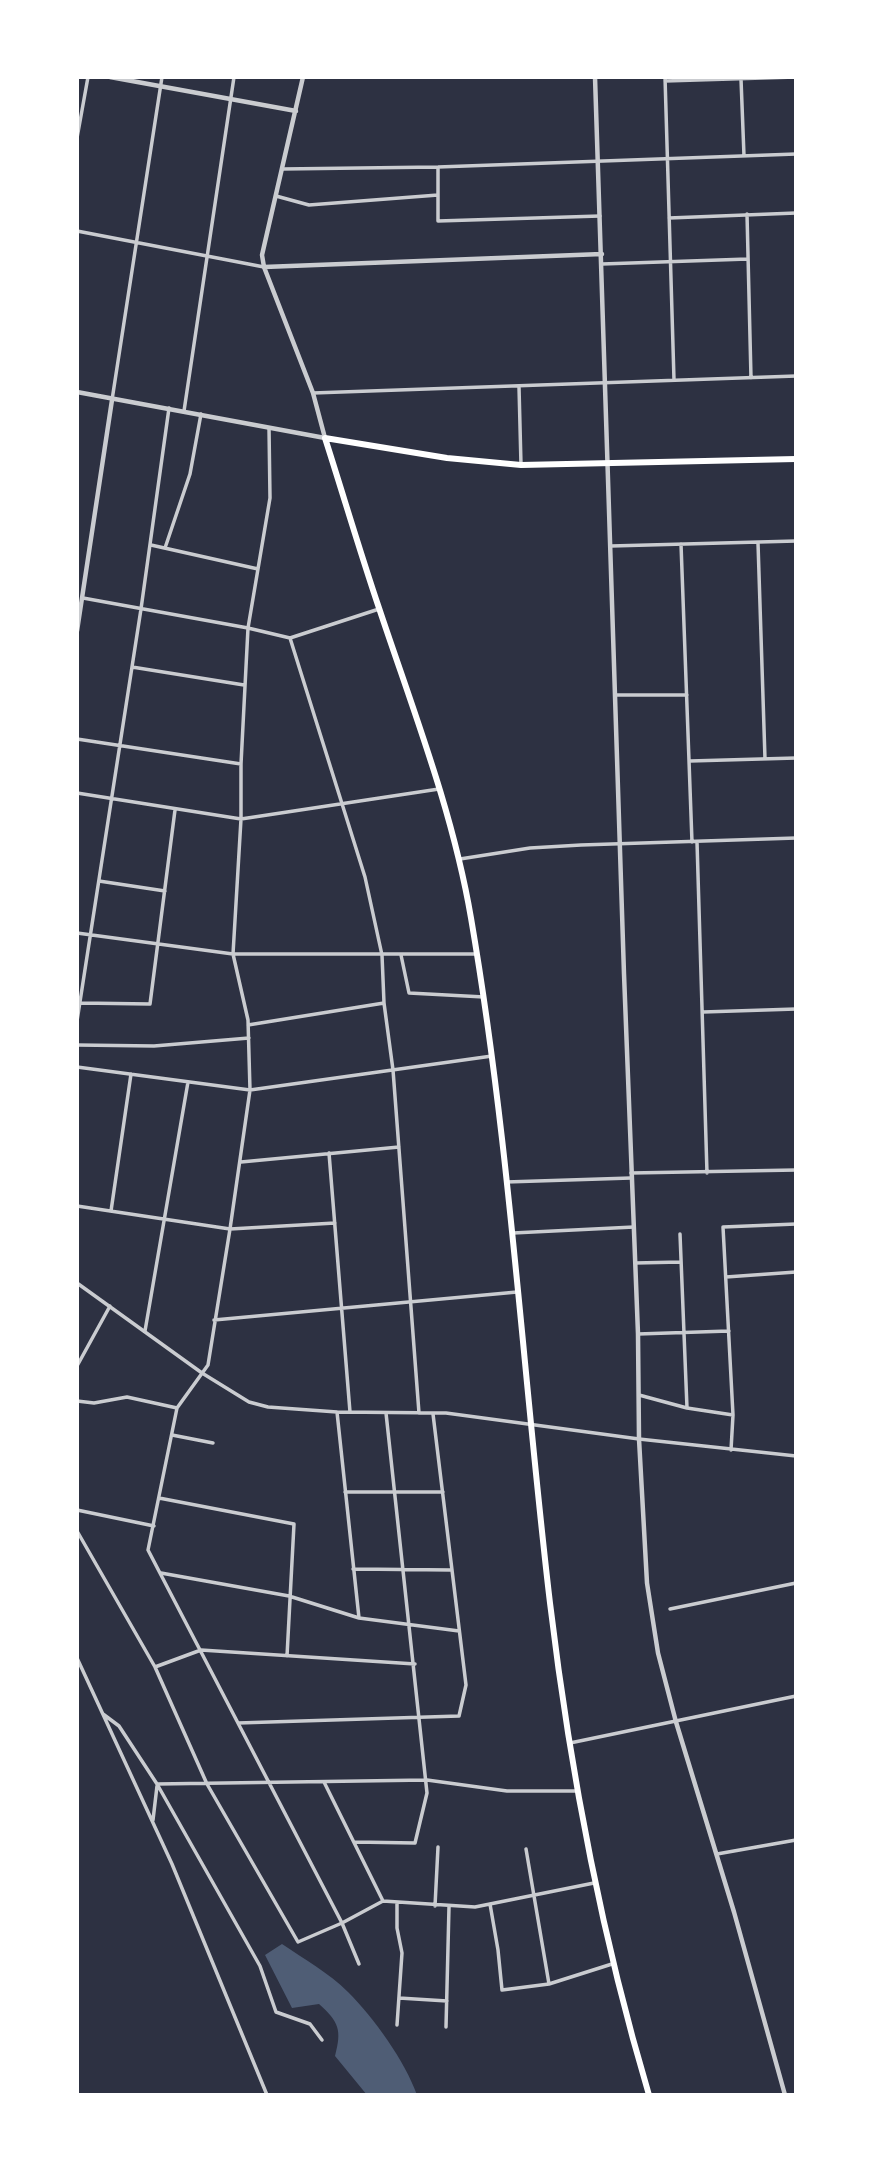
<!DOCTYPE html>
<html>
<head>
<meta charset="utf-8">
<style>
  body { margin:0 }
  #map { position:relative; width:873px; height:2172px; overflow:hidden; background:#2d3142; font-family:Arial,sans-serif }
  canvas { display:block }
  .frame { position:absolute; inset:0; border:79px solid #fff; pointer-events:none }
</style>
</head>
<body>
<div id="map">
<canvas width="873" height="2172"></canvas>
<div class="frame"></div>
</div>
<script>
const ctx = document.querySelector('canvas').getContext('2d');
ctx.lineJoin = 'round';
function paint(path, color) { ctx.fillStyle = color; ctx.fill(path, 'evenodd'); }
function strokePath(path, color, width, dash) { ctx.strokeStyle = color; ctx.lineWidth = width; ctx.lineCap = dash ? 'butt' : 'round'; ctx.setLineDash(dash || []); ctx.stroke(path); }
paint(new Path2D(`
  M282,1944C304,1959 329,1973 348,1992C374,2018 405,2061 417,2095H367L335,2056C342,2030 339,2022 319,2004L292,2008L265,1955Z`), '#4f5d75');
strokePath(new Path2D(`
  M665,77L674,380
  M741,79L744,156
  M665,81L796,77
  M77,138L88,77
  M438,167V221L600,216
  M282,169L438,167L796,154
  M276,196L309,205L438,195
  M747,214L751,378
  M669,218L796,213
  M77,231L264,267
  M602,264L748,259
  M519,387L521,465
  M313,393L796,376
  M112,400L162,77
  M184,411L234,77
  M269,428L270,498L248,628L241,764V819L233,954L248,1020L250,1090L230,1229L208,1365L177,1408L148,1550L342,1923L359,1964
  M758,543L765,759
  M681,544L692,842
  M151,545L258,569
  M611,546L796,541
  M165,548L190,474L201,414
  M83,598L248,628L290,638L379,609
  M290,638L365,877L382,955L384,1003L393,1070L419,1413
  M132,667L244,685
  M615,695H687
  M77,739L241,764
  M690,761L796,758
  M77,793L241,819L439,789
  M697,842L707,1173
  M460,859L530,848L581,845L796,838
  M99,881L165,891
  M77,933L233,954H477
  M401,955L409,993L484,997
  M80,1003L150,1004L175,810
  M703,1012L796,1009
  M77,1021L141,609L169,408
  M248,1025L384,1003
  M77,1045L154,1046L249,1038
  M77,1067L250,1090L492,1056
  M329,1153L350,1412
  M241,1162L399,1147
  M631,1173L796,1170
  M506,1182L631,1178
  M77,1206L230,1229L335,1223
  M111,1211L131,1074
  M513,1233L634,1227
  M680,1234L687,1408
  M635,1263L681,1262
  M726,1277L796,1272
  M77,1283L202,1373L249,1402L268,1407L337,1412L446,1413L639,1439L796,1456
  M214,1320L517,1292
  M145,1331L188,1082
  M638,1334L729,1331
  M77,1366L110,1306
  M639,1395L687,1408L733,1415
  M77,1401L94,1403L127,1397L177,1408
  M337,1412L359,1618
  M172,1435L213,1443
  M731,1450L733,1415L723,1227L796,1224
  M345,1492H443
  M159,1498L294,1524L287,1656
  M77,1510L154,1526
  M77,1531L155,1667L207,1784L298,1942L342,1923L383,1901L475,1907L594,1883
  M353,1569L451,1570
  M161,1573L289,1596L359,1618L459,1631
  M670,1609L796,1583
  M77,1658L172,1864L267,2095
  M155,1667L201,1650L415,1664
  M103,1714L119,1726L157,1784L260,1966L276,2012L310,2024L322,2040
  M238,1723L459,1716L466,1685L433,1414
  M570,1743L796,1696
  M324,1782L383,1901
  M157,1784L427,1780L507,1791H578
  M153,1820L157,1786
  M354,1842L415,1843L427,1793L386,1413
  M526,1849L549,1984
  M717,1854L796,1840
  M397,1903V1928L402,1953L397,2025
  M490,1904L498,1950L502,1990L549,1984L612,1964
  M435,1906L438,1847
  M399,1998L447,2001
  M446,2027L449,1907`), '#caccd0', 3.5);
strokePath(new Path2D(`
  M110,77L296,111
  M595,77L624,974L638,1334L639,1439L647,1583L658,1653L676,1722L734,1912L785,2095
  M264,267L602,254
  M77,392L325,438L313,393L264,267L262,255L303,77
  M77,631L112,400`), '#caccd0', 4.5);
strokePath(new Path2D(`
  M649,2095C601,1934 570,1770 550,1603C523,1375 510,1145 471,918C453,812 413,710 379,608C360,552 343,494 325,438L447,458L521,465L796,459`), '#fff', 6);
</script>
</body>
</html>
